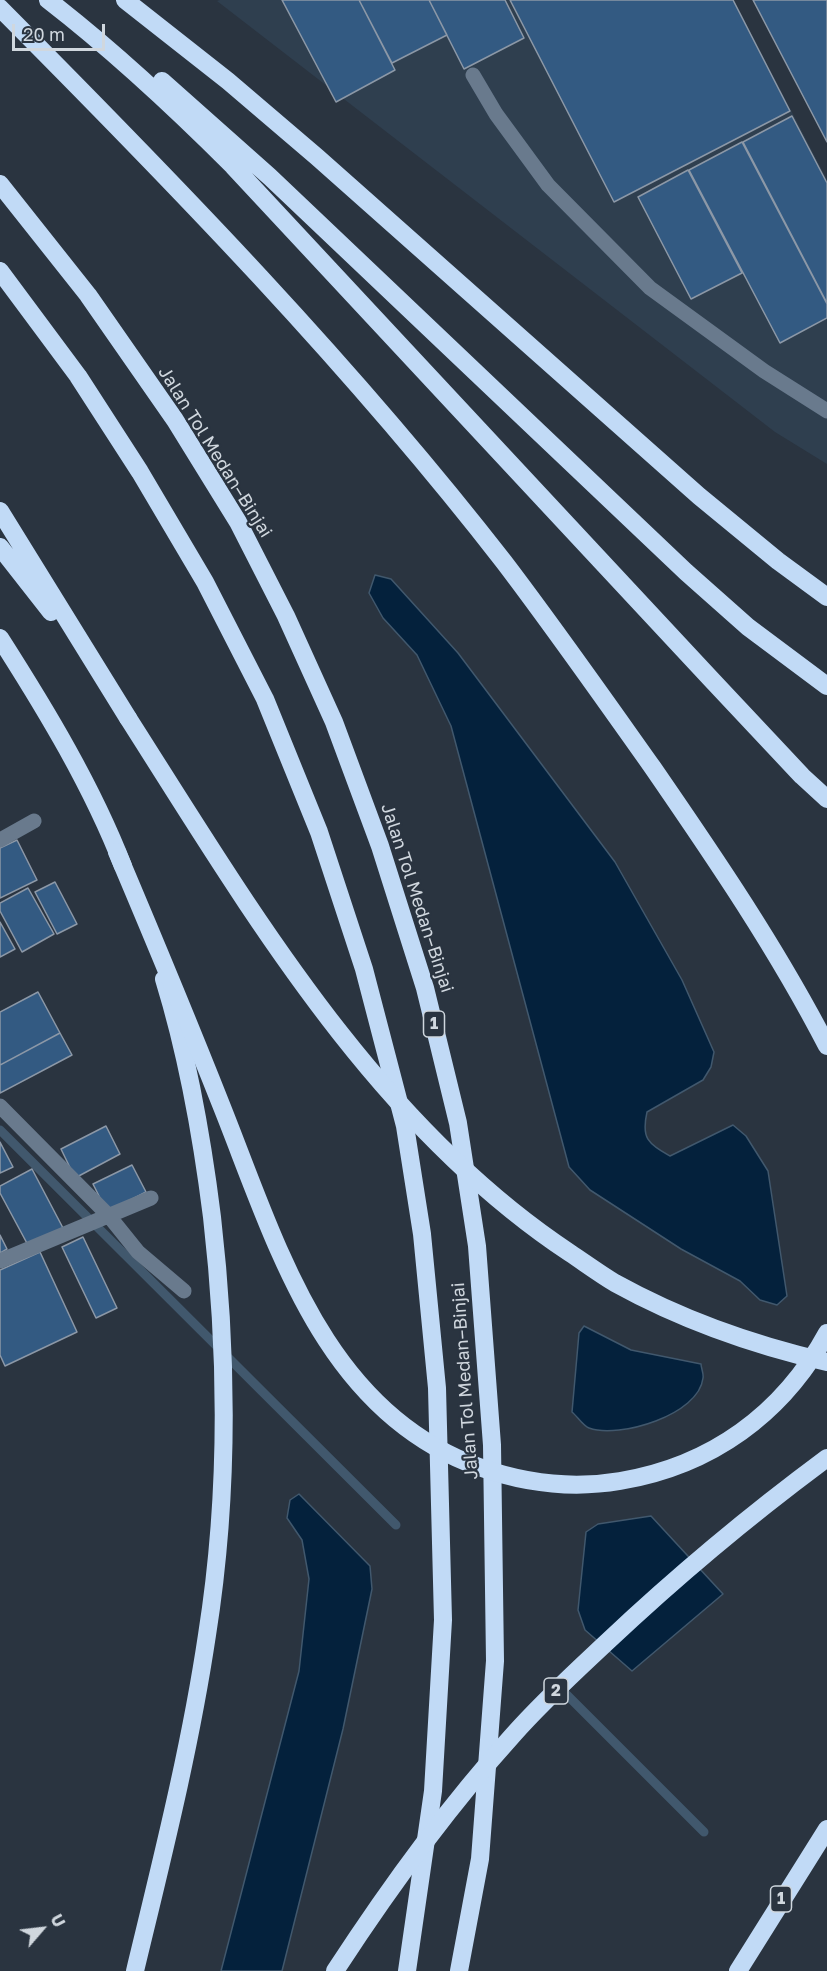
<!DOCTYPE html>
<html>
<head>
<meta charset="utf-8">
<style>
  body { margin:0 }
  #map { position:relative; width:827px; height:1971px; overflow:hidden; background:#2a3440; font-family:"Golos Text",sans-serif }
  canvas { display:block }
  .north { position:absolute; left:12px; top:1899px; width:60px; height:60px; -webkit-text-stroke:4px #2a3440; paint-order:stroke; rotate:62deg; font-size:16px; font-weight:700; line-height:24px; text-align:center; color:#d0d7de }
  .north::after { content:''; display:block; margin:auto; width:21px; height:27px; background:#d0d7de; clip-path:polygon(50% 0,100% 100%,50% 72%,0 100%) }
  .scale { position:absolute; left:12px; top:24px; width:93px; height:27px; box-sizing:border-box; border:3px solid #d0d7de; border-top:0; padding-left:8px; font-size:18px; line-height:21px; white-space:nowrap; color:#d0d7de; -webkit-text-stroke:4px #2a3440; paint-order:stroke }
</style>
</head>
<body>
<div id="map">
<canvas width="827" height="1971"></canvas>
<div class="north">U</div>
<div class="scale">20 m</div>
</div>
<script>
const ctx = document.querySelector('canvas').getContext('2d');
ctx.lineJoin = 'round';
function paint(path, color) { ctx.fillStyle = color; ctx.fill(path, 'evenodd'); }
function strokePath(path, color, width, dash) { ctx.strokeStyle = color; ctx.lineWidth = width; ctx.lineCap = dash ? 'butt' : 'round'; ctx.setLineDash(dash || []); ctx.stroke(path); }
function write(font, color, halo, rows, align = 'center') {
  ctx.font = font + ' "Golos Text",sans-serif'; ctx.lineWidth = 4.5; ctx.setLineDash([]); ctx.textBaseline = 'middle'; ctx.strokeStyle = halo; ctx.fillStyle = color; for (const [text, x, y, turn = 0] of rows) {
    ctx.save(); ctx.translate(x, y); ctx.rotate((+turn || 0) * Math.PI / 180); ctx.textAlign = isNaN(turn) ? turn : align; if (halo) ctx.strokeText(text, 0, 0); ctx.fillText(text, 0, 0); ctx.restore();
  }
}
paint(new Path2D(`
  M220,0H734L827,180V464L775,432L217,1Z`), '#2f3f4f');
const water = new Path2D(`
  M375,575L391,579L458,653L615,862L682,980L714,1052L711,1067L703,1080L647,1112C641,1139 648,1143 670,1156L733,1125L746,1136L768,1171L787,1296L777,1305L760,1300L740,1281L681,1249L590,1190L569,1167L451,726L417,655L383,618L369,593Z
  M584,1326L631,1350L701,1364C701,1368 704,1374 703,1378C699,1415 619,1439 589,1428C583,1426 577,1416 572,1412L579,1333Z
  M299,1494L370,1566L372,1589L343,1729L282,1971H221L299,1671L309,1579L302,1540L287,1518L290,1500Z
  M651,1516L723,1594L632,1671L585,1630L578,1610L586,1532L598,1524Z`);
paint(water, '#04213c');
strokePath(water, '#41586d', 1.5);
strokePath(new Path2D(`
  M0,1130L396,1525
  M557,1685L704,1832`), '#41586d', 9);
const building = new Path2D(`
  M282,0H359L395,70L336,102Z
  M359,0H429L447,35L392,63Z
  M429,0H505L524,38L464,69Z
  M510,0H733L790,111L614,202Z
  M753,0H827V142Z
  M792,116L827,183V303L743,142Z
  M742,142L827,304V318L780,343L689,170Z
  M688,170L742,273L691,299L638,197Z
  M17,840L37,880L0,898V848Z
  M55,882L77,924L57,934L35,892Z
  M28,888L54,934L22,952L0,911V903Z
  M0,922L15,949L0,957Z
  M38,992L60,1033L0,1065V1012Z
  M60,1033L72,1055L0,1093V1065Z
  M106,1126L120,1154L75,1178L61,1149Z
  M0,1142L13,1167L0,1173Z
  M132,1165L146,1192L107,1212L93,1184Z
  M32,1169L63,1228L29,1247L0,1193V1186Z
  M0,1235L7,1249L0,1253Z
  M83,1237L117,1308L96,1318L62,1247Z
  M40,1252L77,1332L5,1366L0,1355V1270Z`);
paint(building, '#335a82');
strokePath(building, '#8c98a7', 1.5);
strokePath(new Path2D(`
  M473,75L496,114L548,185L650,288L764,371L827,411
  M0,840L34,821
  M0,1106L109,1216L138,1252L184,1291
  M0,1261L151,1198`), '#697a8d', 15);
strokePath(new Path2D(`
  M48,0C114,51 174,107 233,166L710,678L802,776L827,799
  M125,0L228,81L317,157L699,496L778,561L827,597
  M0,8C176,185 351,365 504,562C555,629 604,699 653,768C715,858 777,949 827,1046
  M162,81L270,177L686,572L748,627L827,686
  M0,184L88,295L175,420L238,522L286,616L334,722L380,846L425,988L458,1123L477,1246L492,1445L495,1661L480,1859L459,1971
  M0,271L78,376L140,472L205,582L265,699L319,832L364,969L405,1126L422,1234L437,1388L443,1620L433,1791L407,1971
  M0,511L128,718
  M0,547L51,612
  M0,638C46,710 92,786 123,866
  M135,1971C162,1859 190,1749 207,1635C229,1496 228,1356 212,1217C202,1137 188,1057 164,979
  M738,1971L827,1829`), '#c1daf6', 18);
strokePath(new Path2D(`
  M128,718C251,911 375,1124 570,1253C585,1263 600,1274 615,1283C682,1320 753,1345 827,1362
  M117,852C153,937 188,1021 222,1107C277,1245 324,1412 479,1467C524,1483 573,1489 620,1481C711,1466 783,1414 827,1333
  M335,1971C389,1888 447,1808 513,1735C542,1702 575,1672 607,1642C677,1576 750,1515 827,1458`), '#c1daf6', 18);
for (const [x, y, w] of [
  [434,1024,21],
  [556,1691,24],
  [781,1899,21]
]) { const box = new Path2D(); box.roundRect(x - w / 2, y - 13, w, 26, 4.5); ctx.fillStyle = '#2a3440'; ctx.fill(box); strokePath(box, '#d0d7de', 1.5); }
write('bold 16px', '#d0d7de', null, [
  ["1",434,1024],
  ["2",556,1691],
  ["1",781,1899]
]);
write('18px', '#d0d7de', '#2a3440', [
  ["Jalan Tol Medan–Binjai",215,452,58],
  ["Jalan Tol Medan–Binjai",417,898,72],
  ["Jalan Tol Medan–Binjai",465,1381,-94]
]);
</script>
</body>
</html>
